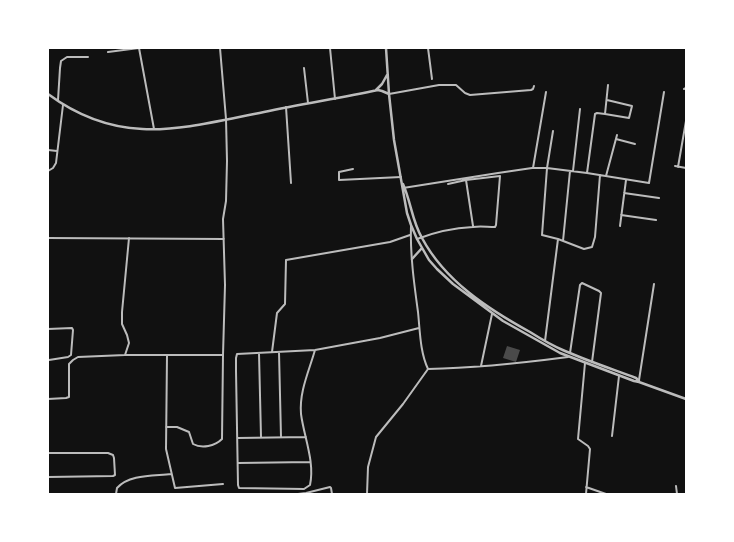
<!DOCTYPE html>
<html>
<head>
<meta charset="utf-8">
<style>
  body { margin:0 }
  #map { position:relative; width:734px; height:542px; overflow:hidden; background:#111; font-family:Figtree,sans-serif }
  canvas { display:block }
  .frame { position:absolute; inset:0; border:49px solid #fff; pointer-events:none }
</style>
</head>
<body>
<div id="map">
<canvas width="734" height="542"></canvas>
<div class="frame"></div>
</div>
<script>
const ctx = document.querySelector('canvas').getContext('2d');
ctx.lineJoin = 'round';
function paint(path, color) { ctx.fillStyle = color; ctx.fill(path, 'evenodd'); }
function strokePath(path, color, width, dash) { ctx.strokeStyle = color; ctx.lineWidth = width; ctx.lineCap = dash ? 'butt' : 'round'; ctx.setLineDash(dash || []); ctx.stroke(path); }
paint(new Path2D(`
  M507,346L520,350L516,362L503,358Z`), '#4a4a4a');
strokePath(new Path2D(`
  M139,48L154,129
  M330,48L335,99
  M428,48L432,79
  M108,52L139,48
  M304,68L308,103
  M684,89L686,88
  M389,94L439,85H456L465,93L470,95L531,90L533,89L534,86
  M58,100L60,68L61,61L67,57H88
  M286,107L291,183
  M605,114L629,118L632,106L607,100
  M553,131L547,168L542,235L558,239L584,249L592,247L595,237L600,175
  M616,139L635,144
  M48,150L57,151
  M675,166L686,168
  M678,167L686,121
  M533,168L546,92
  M353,169L339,172V180L401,177
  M48,171L53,168L56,163L63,105
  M573,171L580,109
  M587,173L595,114L597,113L605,114L608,85
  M606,176L617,135
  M448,184L466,180
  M403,188L498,173L532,168H547L587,173L649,183L664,92
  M624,193L659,198
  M621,215L656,220
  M411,225C410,254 414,283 418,312C420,331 420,352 428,369
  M620,226L626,180
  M48,238L224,239
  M417,239C435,232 453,228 473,227C480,226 487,227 495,227L496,225L500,176L466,180L473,226
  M563,241L570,171
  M48,329L72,328L73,330L71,355L68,357L49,360
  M545,341L558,239
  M315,350C309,371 299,392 301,414C304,437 315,462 310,485L304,489L239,488L238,485L236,371V358L237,354L315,350L380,338L419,328
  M272,352L277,313L285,304L286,260L390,242L410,235
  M279,352L281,437
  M259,353L261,437
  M570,353L580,285L582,283L599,291L601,293L592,362
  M125,355L129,343L127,335L122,324V312L129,238
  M167,355L166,449L175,488L223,484
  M585,363L578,439L588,446L590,449L586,494
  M481,366L492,314
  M428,369C475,368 522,363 568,357
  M639,380L654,284
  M48,399L66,398L69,397V364L73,360L78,357L125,355H223L225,285L223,219L226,201L227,161L226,119L220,48
  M166,427H177L189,432L193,444C202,449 215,446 222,439L223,355
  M612,436L619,376
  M238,438L306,437
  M48,453H108L113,455L114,458L115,475L113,476L48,477
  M238,463L310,462
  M676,486L677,494
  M586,487L606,494
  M116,494L117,488C129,474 154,476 171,474
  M298,494L306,493L330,487L331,488L332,494
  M367,494L368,467L376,437L403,404L428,369`), '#bcbcbc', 2);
strokePath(new Path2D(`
  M386,48L389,94L394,140L407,213L411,225L417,239L429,260L437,269L453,284L503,321L560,353L634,381L639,382L686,399
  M376,90L382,84L387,75
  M48,94C121,148 182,128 264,112C302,104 340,98 378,90L382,91L389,94
  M403,184C411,202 412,221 422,238C445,281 488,309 530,332C541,339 553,346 565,351C588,361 612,369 636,378L639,381
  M412,259L422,248`), '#bcbcbc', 2.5);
</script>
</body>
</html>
